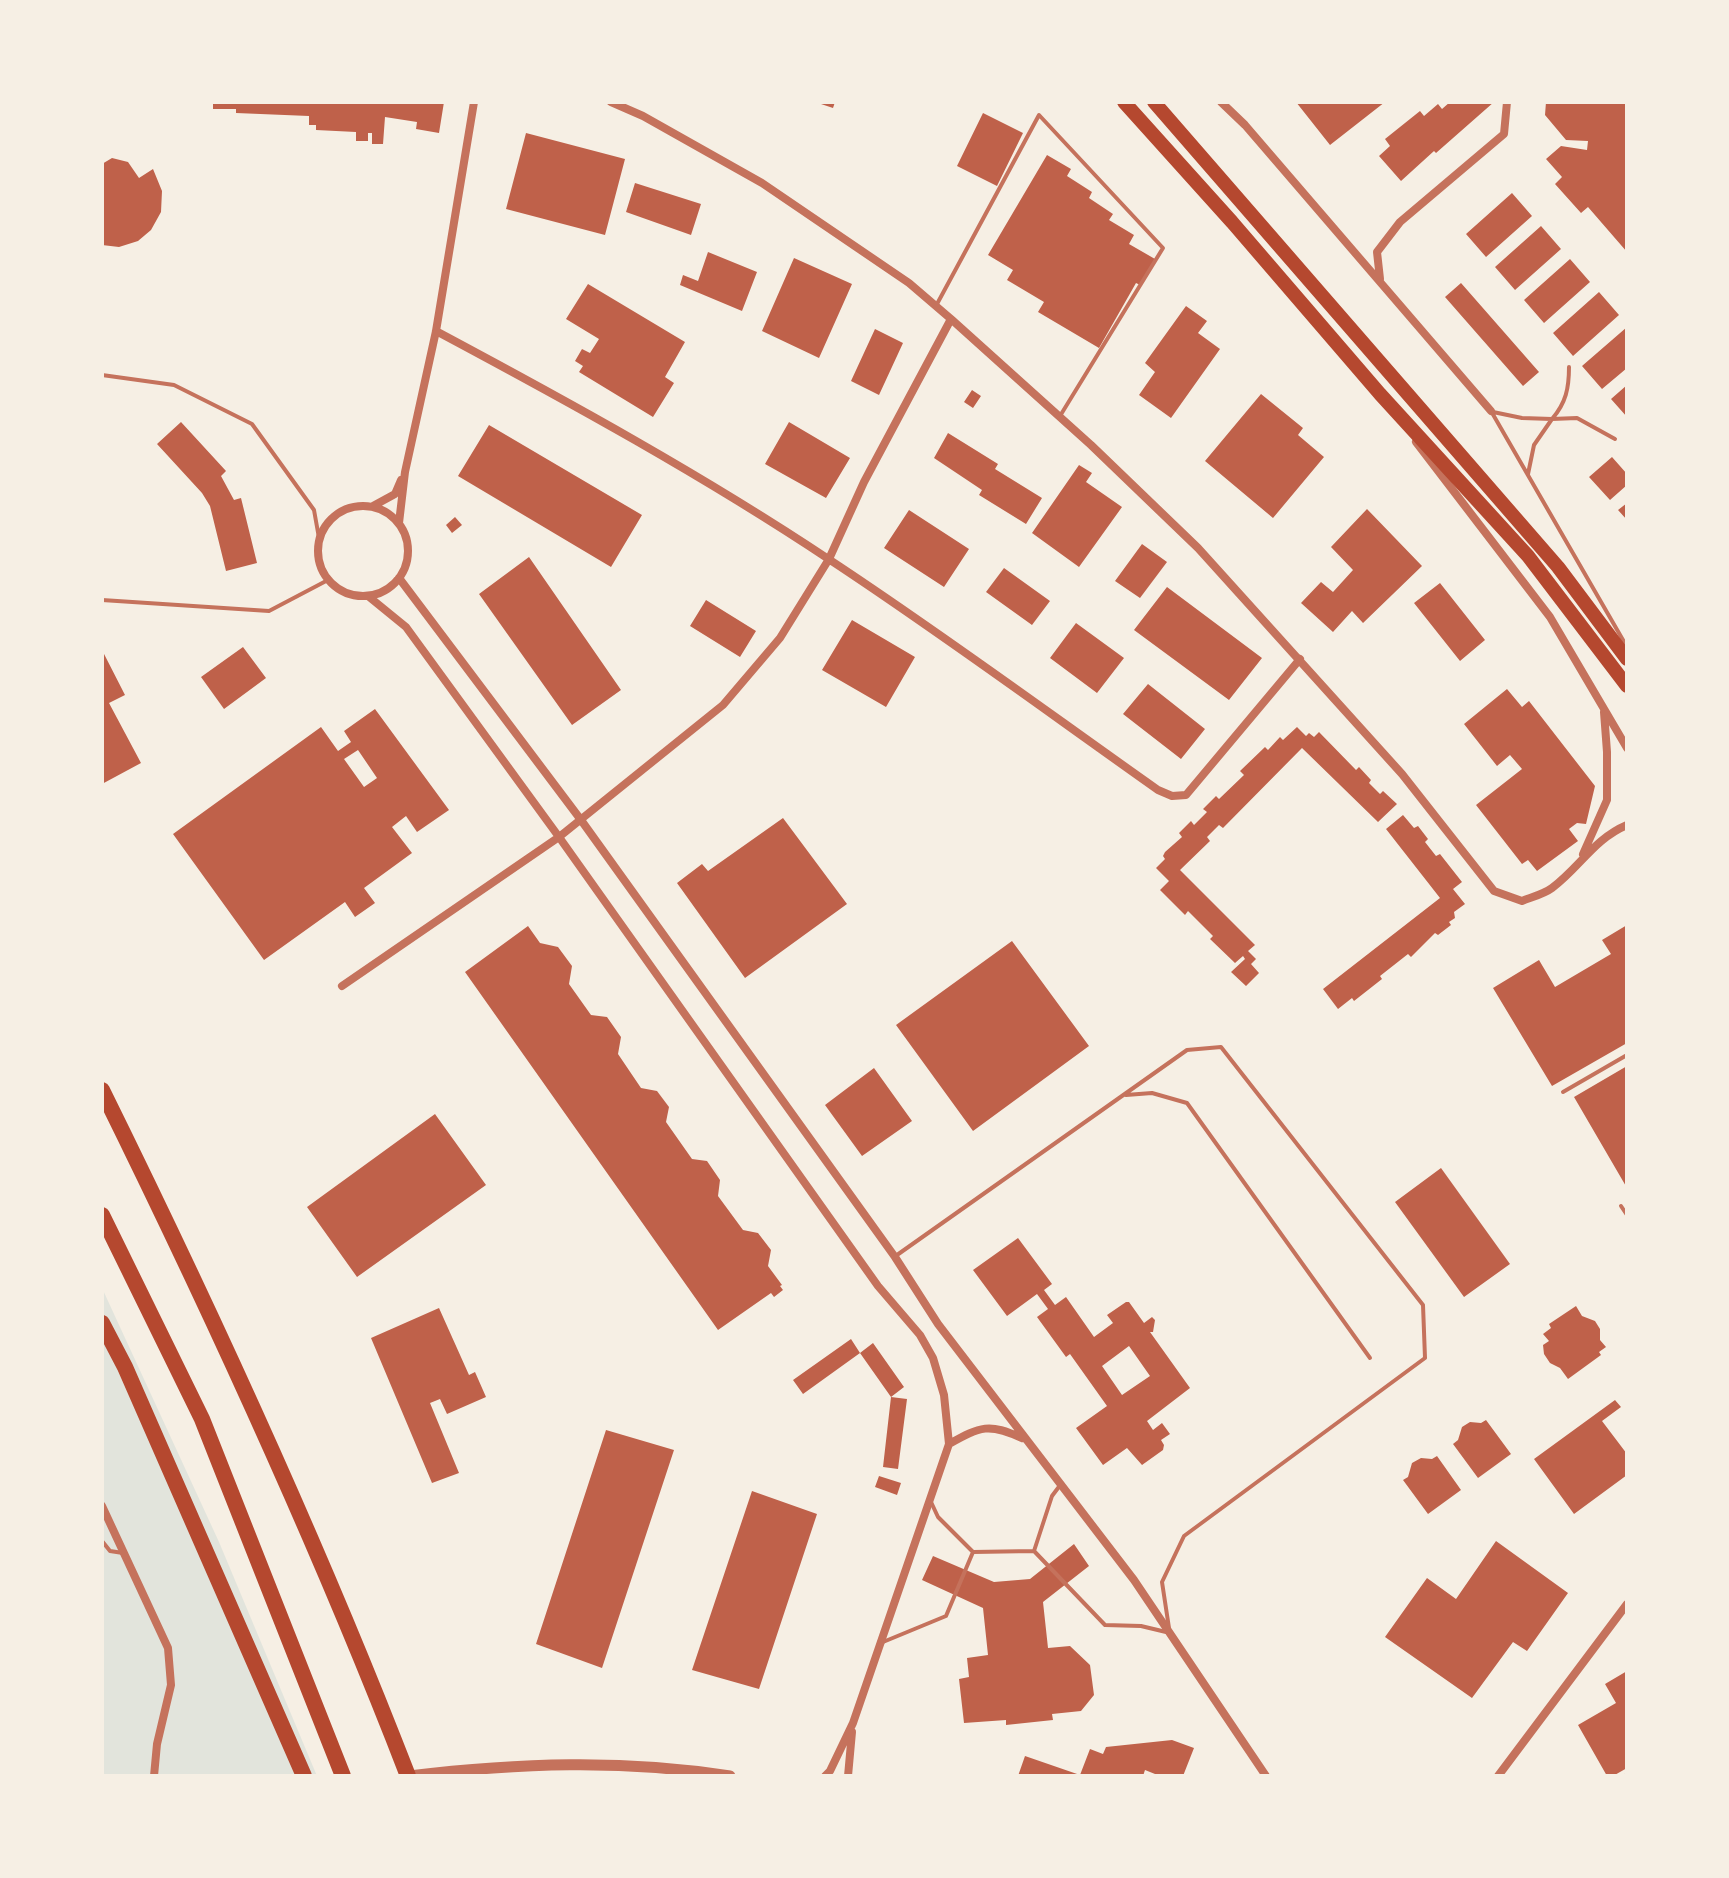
<!DOCTYPE html>
<html>
<head>
<meta charset="utf-8">
<style>
  body { margin:0 }
  #map { position:relative; width:1729px; height:1878px; overflow:hidden; background:#f6efe4; font-family:Overpass,sans-serif }
  canvas { display:block }
  .frame { position:absolute; inset:0; border:104px solid #f6efe4; pointer-events:none }
</style>
</head>
<body>
<div id="map">
<canvas width="1729" height="1878"></canvas>
<div class="frame"></div>
</div>
<script>
const ctx = document.querySelector('canvas').getContext('2d');
ctx.lineJoin = 'round';
function paint(path, color) { ctx.fillStyle = color; ctx.fill(path, 'evenodd'); }
function strokePath(path, color, width, dash) { ctx.strokeStyle = color; ctx.lineWidth = width; ctx.lineCap = dash ? 'butt' : 'round'; ctx.setLineDash(dash || []); ctx.stroke(path); }
paint(new Path2D(`
  M102,1288L219,1542L317,1776H102Z`), '#e2e4dc');
paint(new Path2D(`
  M213,102H444L439,133L416,129L417,122L385,117L383,144H372V133H368V141H356V132L316,130V125H309V116L236,113V109H213Z
  M815,102H835L833,108Z
  M1296,102H1385L1330,145Z
  M1450,102H1494L1436,153L1434,151L1401,181L1379,156L1390,146L1385,139L1420,111L1424,116L1438,104L1442,109Z
  M1546,102H1627V252L1588,207L1581,213L1555,184L1562,177L1546,159L1561,146L1587,150L1588,141L1566,140L1545,115Z
  M983,113L1023,133L997,186L957,166Z
  M526,133L625,159L605,235L506,209Z
  M1047,155L1071,169L1067,176L1092,192L1089,198L1113,214L1109,220L1134,235L1129,244L1155,259L1140,285L1136,283L1099,348L1038,312L1044,302L1007,280L1013,270L988,255Z
  M112,158L128,162L139,178L153,169L162,191L161,212L151,230L138,241L119,247L102,245V164Z
  M635,183L701,204L691,235L626,212Z
  M1512,193L1532,216L1486,257L1466,234Z
  M1541,226L1561,249L1515,290L1495,267Z
  M708,252L757,272L742,311L680,285L683,275L698,281Z
  M794,258L852,284L819,358L762,331Z
  M1570,259L1590,282L1544,323L1524,300Z
  M1461,283L1539,372L1523,386L1445,297Z
  M588,284L685,342L665,377L674,383L653,417L579,372L583,366L575,361L582,349L590,353L599,339L566,319Z
  M1599,292L1619,315L1573,356L1553,333Z
  M1186,306L1207,321L1198,333L1220,349L1171,418L1139,395L1155,372L1145,363Z
  M1627,327V368L1602,389L1582,366Z
  M875,329L903,343L879,395L851,381Z
  M1627,385V417L1611,399Z
  M972,390L981,396L973,408L964,402Z
  M1261,394L1303,428L1298,435L1324,457L1273,518L1205,461Z
  M181,422L226,471L221,476L234,500L241,498L257,563L226,571L210,506L202,493L157,444Z
  M789,422L850,458L826,498L765,464Z
  M489,425L642,515L611,567L458,476Z
  M948,433L998,464L995,469L1042,498L1026,524L979,495L982,490L934,458Z
  M1612,457L1627,474V485L1610,500L1589,477Z
  M1079,465L1092,473L1086,482L1122,507L1079,567L1032,533Z
  M1627,503V520L1618,510Z
  M1367,509L1422,566L1363,623L1352,611L1333,632L1301,603L1321,582L1333,592L1353,570L1331,547Z
  M909,510L969,549L944,587L884,548Z
  M455,517L462,525L452,533L446,525Z
  M1142,544L1167,562L1140,598L1115,581Z
  M529,557L621,690L572,725L479,594Z
  M1004,568L1050,601L1032,625L986,592Z
  M1440,583L1485,640L1460,661L1414,603Z
  M1167,587L1262,658L1229,700L1134,630Z
  M706,600L756,631L740,657L690,626Z
  M852,620L915,657L886,707L822,670Z
  M1076,623L1124,658L1097,693L1050,658Z
  M243,647L266,678L224,709L201,677Z
  M102,650L125,695L109,703L141,763L102,784Z
  M1148,684L1205,729L1181,759L1123,714Z
  M1507,689L1522,707L1529,701L1595,786L1586,824L1577,823L1569,829L1578,841L1537,871L1528,860L1522,864L1476,805L1522,769L1510,755L1497,766L1464,724Z
  M375,709L449,810L417,832L406,816L392,827L412,853L364,888L375,903L355,917L345,902L264,960L173,834L321,727L338,751L351,742L344,731ZM358,750L377,778L364,787L344,759Z
  M1297,727L1306,736L1309,733L1314,737L1319,732L1356,770L1359,767L1371,780L1369,783L1380,794L1383,791L1397,804L1378,822L1302,748L1223,828L1219,825L1207,837L1210,841L1180,870L1255,945L1248,951L1256,959L1251,964L1259,973L1246,986L1231,972L1245,959L1243,956L1235,963L1210,939L1213,936L1188,911L1185,915L1160,890L1169,881L1156,868L1165,859L1163,856L1165,852L1182,837L1179,833L1191,821L1194,825L1207,812L1203,809L1216,796L1219,799L1244,775L1240,771L1265,747L1268,750L1280,737L1283,740Z
  M1403,815L1414,828L1418,826L1428,839L1425,842L1436,856L1440,854L1462,882L1453,889L1465,904L1454,912L1455,918L1449,922L1451,925L1438,935L1435,933L1411,957L1408,954L1380,976L1382,979L1354,1001L1352,998L1338,1009L1323,989L1440,898L1386,829Z
  M783,818L847,904L745,978L677,883L702,864L708,871Z
  M1627,925V1043L1552,1086L1493,988L1539,960L1555,987L1611,954L1602,940Z
  M528,926L540,943L558,947L572,966L569,984L591,1015L607,1017L621,1037L618,1054L641,1088L657,1091L669,1107L666,1122L692,1159L707,1161L720,1180L718,1196L743,1230L758,1233L771,1250L768,1266L782,1285L780,1286L783,1290L774,1297L771,1293L718,1330L465,972Z
  M1012,941L1089,1046L973,1131L896,1025Z
  M1627,1066V1188L1574,1097Z
  M874,1068L912,1121L862,1156L825,1105Z
  M435,1114L486,1185L357,1277L307,1207Z
  M1441,1168L1510,1264L1464,1297L1395,1202Z
  M1018,1238L1052,1284L1044,1290L1055,1305L1066,1297L1094,1337L1113,1323L1107,1315L1126,1302H1129L1144,1323L1152,1317L1155,1320L1153,1332H1150L1190,1388L1147,1421L1153,1430L1162,1423L1170,1434L1161,1440L1164,1445L1163,1450L1142,1465L1127,1448L1103,1465L1076,1428L1107,1406L1070,1354L1066,1357L1037,1317L1048,1309L1037,1294L1007,1316L973,1270ZM1129,1346L1150,1376L1122,1395L1102,1366Z
  M1576,1306L1582,1316L1595,1321L1600,1329V1340L1606,1347L1599,1352L1601,1355L1568,1379L1560,1368L1550,1363L1544,1354L1543,1345L1549,1341L1543,1334L1551,1328L1549,1324Z
  M439,1308L469,1375L475,1372L486,1397L447,1414L440,1399L430,1403L459,1473L432,1483L371,1338Z
  M851,1339L860,1353L873,1343L904,1387L891,1397L860,1353L803,1394L793,1380Z
  M891,1397L907,1399L898,1469L883,1467Z
  M1615,1400L1621,1407L1602,1421L1627,1454V1475L1574,1514L1534,1459Z
  M1486,1420L1511,1454L1478,1478L1453,1444L1458,1440L1462,1427L1470,1422L1481,1423Z
  M606,1430L674,1450L602,1668L536,1644Z
  M1437,1456L1461,1490L1428,1514L1403,1480L1408,1477L1412,1463L1421,1458L1432,1459Z
  M879,1476L901,1483L897,1495L875,1487Z
  M752,1491L817,1514L759,1689L692,1670Z
  M1496,1541L1568,1593L1527,1651L1513,1642L1472,1698L1385,1637L1427,1578L1456,1599Z
  M1074,1544L1089,1566L1043,1602L1048,1648L1070,1646L1090,1665L1094,1695L1081,1711L1052,1714L1053,1720L1006,1725V1720L964,1723L959,1679L969,1677L967,1658L988,1655L983,1608L922,1580L933,1556L994,1582L1030,1579Z
  M1627,1671V1768L1613,1776H1607L1578,1725L1616,1703L1605,1684Z
  M1172,1740L1194,1748L1183,1776H1160L1145,1770L1143,1776H1018L1025,1756L1080,1775L1090,1749L1103,1754L1106,1747Z`), '#bf614a');
strokePath(new Path2D(`
  M937,304L1039,115L1163,248L1060,416
  M102,375L174,385L252,424L314,510L319,538
  M1491,411L1627,647
  M1493,412L1522,418L1552,419C1566,403 1569,388 1569,367
  M1528,474L1534,445L1552,419L1577,418L1615,439
  M102,600L269,611L328,580
  M1563,1092L1627,1055
  M1126,1095L1152,1093L1187,1103L1370,1358
  M1621,1206L1627,1215
  M897,1255L1187,1050L1221,1047L1423,1305L1425,1358L1184,1536L1162,1582L1169,1628
  M931,1502L938,1517L973,1552L1034,1551L1105,1625L1141,1626L1166,1632
  M102,1541L110,1551L123,1553
  M1034,1551L1052,1496L1061,1484
  M883,1642L946,1616L973,1552
  M1625,1776L1627,1775`), '#c5725c', 4);
strokePath(new Path2D(`
  M611,102L643,116L762,183L909,283L951,319L1091,445L1198,548L1402,774L1494,891L1522,901C1532,897 1544,894 1552,888C1580,867 1594,839 1627,825
  M1221,102L1245,125L1491,411
  M1380,279L1377,252L1400,222L1504,134L1507,102
  M436,331C569,402 704,476 830,560C941,633 1049,713 1158,790L1172,796L1186,795L1300,659
  M1416,442L1550,617L1627,748
  M373,506L395,494L401,480
  M318 551a45 45 0 1 1 90 0a45 45 0 1 1-90 0Z
  M399,523L405,472L436,331L474,102
  M399,578L581,820L895,1257L938,1324L1134,1580L1266,1776
  M368,596L406,627L559,837L878,1286L920,1335L933,1358L944,1395L949,1444L853,1723L830,1771L825,1776
  M1583,854L1607,800V752L1604,712
  M342,986L559,837L723,705L780,638L829,559L864,482L951,319
  M949,1444C981,1426 989,1423 1022,1438
  M102,1506L168,1648L171,1685L157,1744L154,1776
  M848,1776L852,1732
  M1498,1776L1627,1604`), '#c5725c', 8);
strokePath(new Path2D(`
  M409,1776C517,1763 623,1759 730,1776`), '#c5725c', 11);
strokePath(new Path2D(`
  M1124,102L1232,222L1380,394L1528,556L1627,686
  M1154,102L1558,567L1627,659`), '#b5482f', 14);
strokePath(new Path2D(`
  M102,1090C213,1315 318,1543 408,1776
  M102,1215L202,1419L343,1776
  M102,1323L125,1367L304,1776`), '#b5482f', 16);
</script>
</body>
</html>
